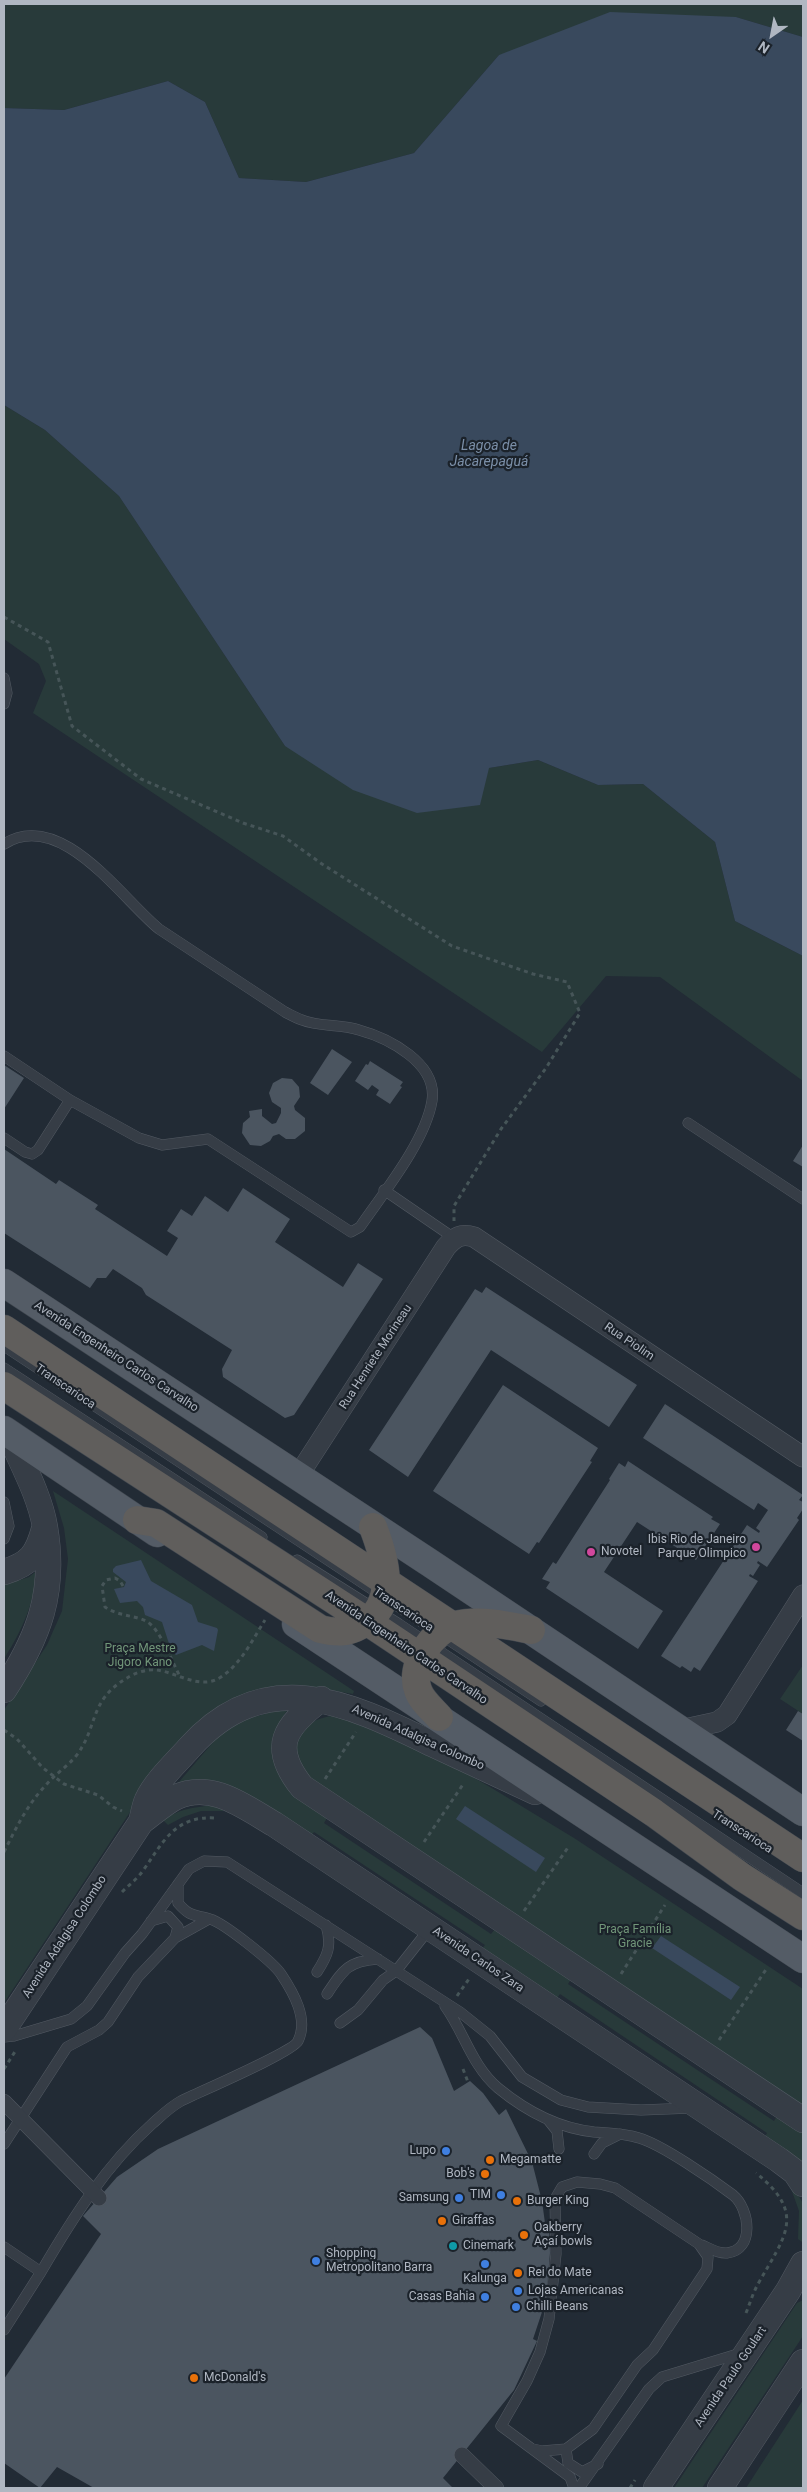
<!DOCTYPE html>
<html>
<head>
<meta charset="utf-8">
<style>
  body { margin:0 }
  #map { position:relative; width:807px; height:2492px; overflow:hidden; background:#222b35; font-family:Roboto,sans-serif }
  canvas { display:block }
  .frame { position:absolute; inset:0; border:5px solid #b0b7c2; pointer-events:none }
  .north { position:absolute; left:747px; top:10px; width:50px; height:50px; -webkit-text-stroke:4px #1b222a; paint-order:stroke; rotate:213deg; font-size:14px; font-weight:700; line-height:20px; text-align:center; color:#b0b7c2 }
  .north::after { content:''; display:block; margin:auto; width:18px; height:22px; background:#b0b7c2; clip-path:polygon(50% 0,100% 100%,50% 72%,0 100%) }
</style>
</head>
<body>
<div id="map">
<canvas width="807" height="2492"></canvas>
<div class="frame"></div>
<div class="north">N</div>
</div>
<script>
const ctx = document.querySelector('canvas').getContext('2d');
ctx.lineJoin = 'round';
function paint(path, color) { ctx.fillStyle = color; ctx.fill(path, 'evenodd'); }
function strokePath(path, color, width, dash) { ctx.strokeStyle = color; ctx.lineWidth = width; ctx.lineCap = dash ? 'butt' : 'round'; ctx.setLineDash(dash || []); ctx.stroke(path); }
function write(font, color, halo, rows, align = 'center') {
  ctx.font = font + ' Roboto,sans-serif'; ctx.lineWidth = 4.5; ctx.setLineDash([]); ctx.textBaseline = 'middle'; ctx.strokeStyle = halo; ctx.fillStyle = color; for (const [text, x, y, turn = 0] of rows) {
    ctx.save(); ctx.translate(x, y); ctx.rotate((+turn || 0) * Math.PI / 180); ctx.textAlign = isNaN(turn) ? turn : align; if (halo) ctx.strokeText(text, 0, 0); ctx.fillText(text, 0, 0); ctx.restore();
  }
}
paint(new Path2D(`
  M4,4H803V37L736,17L499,55L414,153L306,182L239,178L205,102L168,81L64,110L4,108Z
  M4,405L45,430L119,496L285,746L489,768L538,760L598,785L643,784L715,842L735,921L803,956V1081L660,977L606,976L542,1052L33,713L46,681L39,664L4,639Z
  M53,1491L354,1691L353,1694L311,1687L280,1688L138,1800L4,2003V1710L47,1645L62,1611L68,1559L64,1528Z
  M39,1569C32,1606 24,1627 4,1659V1585L29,1577Z
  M803,1665V1714L780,1699Z
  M293,1706L286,1712L279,1724L327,1818L324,1823L491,1934L495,1929L571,1979L568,1984L774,2121L777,2116L803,2132V2166L763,2140L767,2133L560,1994L555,2001L480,1951L485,1945L314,1832L309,1839L224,1783L196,1780L178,1783L221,1733L243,1720Z
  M339,1715L402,1736L490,1787L574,1838L803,1989V2106L308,1781L295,1761C296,1730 308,1718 339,1715Z
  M217,1805L223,1809V1811H201L183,1817L168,1825L163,1820C181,1808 196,1807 217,1805Z
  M788,2180L803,2203L802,2242L798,2239L799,2211Z
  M803,2300V2336L702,2488H674L797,2303Z
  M803,2400V2488H746Z`), '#283a3a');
paint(new Path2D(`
  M610,12L736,17L803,37V956L735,921L715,842L643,784L598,785L538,760L489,768L480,805L417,813L353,790L285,746L119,496L45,430L4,405V108L64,110L168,81L205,102L239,178L306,182L414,153L499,55Z
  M141,1560L151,1581L192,1605L198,1622L217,1628L218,1630L214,1651L202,1645L176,1655L171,1650L162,1622L145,1615L143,1607L137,1601L120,1603L114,1589L124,1587L126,1582L113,1572V1569L116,1566Z
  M465,1806L545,1858L536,1872L456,1819Z
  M661,1936L740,1987L731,2000L652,1948Z`), '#39495d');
paint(new Path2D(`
  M332,1049L352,1062L328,1095L310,1083Z
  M370,1061L403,1082L400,1086L402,1087L390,1104L376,1095L379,1090L372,1085L368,1090L355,1081L366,1064L368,1065Z
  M4,1065L24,1078L4,1109Z
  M282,1078L292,1079L299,1087L300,1097L294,1106L295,1110L305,1118V1131L295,1139H286L279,1134L273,1136L270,1141L261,1146L250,1145L242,1133L243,1123L250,1117L249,1111L262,1109V1116L272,1124L276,1123L281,1113V1108L272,1102L269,1093L273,1083Z
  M803,1145V1167L793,1161Z
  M4,1149L56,1184L59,1180L98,1205L95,1209L167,1256L178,1238L167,1231L181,1209L192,1216L205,1196L228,1212L243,1188L290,1219L275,1242L343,1287L358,1263L383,1279L296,1412L294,1415L285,1418L223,1377L222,1369L232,1350L146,1295L142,1288L113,1269L106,1278H97L90,1288L4,1233Z
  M486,1287L637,1385L609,1427L491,1350L408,1477L369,1450L475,1289L482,1293Z
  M503,1385L598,1448L590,1461L592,1462L539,1543L537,1542L529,1554L433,1491Z
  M665,1404L803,1495L799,1500L803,1502V1509L797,1518L799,1520L767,1567L758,1561L757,1563L760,1565L753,1576L750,1574L749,1576L758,1581L700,1671L694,1667L691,1672L682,1666L680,1668L661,1656L747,1525L759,1533L760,1531L756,1528L768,1510L758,1503L754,1510L643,1438Z
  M628,1461L713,1517L711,1519L720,1524L696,1560L637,1522L604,1572L663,1611L638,1649L546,1588L550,1582L542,1579L553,1562L556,1564L610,1480L609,1479L619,1463L625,1467Z
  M798,1711L803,1714V1741L786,1730Z
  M420,2027L432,2038L454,2091L470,2081L483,2093L499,2115L506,2109L532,2162L542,2201L545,2223L549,2224L550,2253L546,2300L533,2339L537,2341L514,2390L443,2478L453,2488H94L57,2467L40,2488L4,2463V2379L101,2234L83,2216L117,2177L158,2149Z`), '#4b5560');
const service = new Path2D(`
  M4,678L7,693L4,704
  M4,844C61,808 121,898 159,929L285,1012C291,1015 296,1018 302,1020C319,1027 341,1024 359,1030C388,1038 438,1063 432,1101C425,1142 384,1192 360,1227L351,1232L208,1139L162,1145L139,1138L70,1100L4,1056
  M688,1123L803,1199
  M4,1138L25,1152L32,1154L38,1150L70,1100
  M384,1190L454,1238
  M4,1346L541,1701
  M4,1368L262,1537
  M4,1502L9,1526L4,1539
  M297,1560L399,1624L803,1893
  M175,1938L209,1919
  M317,1972C328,1955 332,1946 326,1925
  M327,1994C343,1970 348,1961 378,1959
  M445,2006C464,2032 472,2066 498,2088C526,2111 557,2128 594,2132C609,2133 624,2133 639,2138C661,2144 713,2180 733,2195C750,2209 755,2250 727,2253C718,2254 709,2248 702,2245
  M340,2023L358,2010L383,1980L396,1971L430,1928
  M4,2037L14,2036L71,2019L87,2006L125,1953L142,1934L189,1869L204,1861L227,1862L460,2012L490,2036L522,2077L561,2100L588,2107L641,2110L692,2108
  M549,2121L557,2131L559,2149
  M4,2144L67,2047L99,2030L108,2022L138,1977L175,1938L178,1927L168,1916L151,1921
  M594,2154L602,2143L620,2134
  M4,2247L41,2272C72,2219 106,2165 152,2124C161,2116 170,2107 181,2101C199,2092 293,2052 298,2041C309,2019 293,1992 281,1974C273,1962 224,1923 210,1919C194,1914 191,1918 178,1903V1884
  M4,2330L41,2272
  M533,2449L542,2451L566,2449
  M574,2488L570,2477L501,2426L527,2381L540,2352L549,2319L556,2254L555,2199L562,2187L577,2182L600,2184L615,2188L699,2244L708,2257L707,2269L653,2350L637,2365L593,2429L566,2449L568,2463L582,2472L598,2464
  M579,2488L649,2389L662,2377L741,2353`);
const pedestrian = new Path2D(`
  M4,2102L99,2198
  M462,2455L496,2488`);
const minor = new Path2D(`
  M298,1476L446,1247C455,1237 461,1233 474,1237L803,1457
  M680,1730L717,1722L727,1715L803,1595`);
const tertiary = new Path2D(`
  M4,1572C30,1564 37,1555 44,1529
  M4,1690C39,1637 56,1592 45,1527C40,1496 22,1464 9,1434
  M321,1699C284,1727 270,1747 302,1787L803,2120
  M141,1822C152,1814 164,1803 176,1797C212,1781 243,1806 274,1824L779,2160L795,2172L803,2184
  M4,2029L141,1822C143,1815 144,1807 147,1800C156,1781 176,1763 190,1747C265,1664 347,1702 432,1744C466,1760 500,1776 535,1792
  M656,2488L788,2291L803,2264
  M720,2488L803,2362`);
const primary = new Path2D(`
  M4,1283L430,1563L803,1812
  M4,1430L157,1533
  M296,1624C466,1735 633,1848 803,1959`);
const trunk = new Path2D(`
  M4,1329L803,1858
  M4,1386L368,1622L654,1813L742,1877L803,1916
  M137,1520L156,1523L320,1629C336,1633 347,1633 361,1625C399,1605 385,1558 373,1527
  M439,1717C432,1709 421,1700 418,1690C409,1667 431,1631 455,1625C480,1619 506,1625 531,1630`);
strokePath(service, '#535a63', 11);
strokePath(pedestrian, '#535a63', 16);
strokePath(minor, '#535a63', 21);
strokePath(tertiary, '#535a63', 26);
strokePath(primary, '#3f464f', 29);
strokePath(trunk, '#404750', 29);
strokePath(new Path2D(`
  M4,617L48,642L72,726L141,779L243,823L283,836L322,864L452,946L533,974L567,982L580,1013L546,1068L501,1129L454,1206V1221
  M123,1586L120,1581L115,1578L106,1580L102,1586L105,1607C118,1616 133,1615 146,1621C161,1629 172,1663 181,1678
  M4,1730L17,1739L43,1768L64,1784L98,1795L113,1807L122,1811
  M325,1779L356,1732
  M424,1842L464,1783
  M4,1852C16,1828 27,1805 46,1785C55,1774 67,1767 76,1756C99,1726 88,1701 127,1678C134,1673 147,1669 156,1670C177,1672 200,1691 221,1677C241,1664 253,1639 265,1620
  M122,1892C129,1885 137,1879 142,1872C163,1843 174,1815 216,1818
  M524,1911L569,1846
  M621,1974L665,1905
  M457,1996L469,1979
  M719,2040L767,1968
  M4,2069L16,2050
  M463,2069L468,2082
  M746,2313C750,2303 753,2293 758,2284C785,2236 807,2214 756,2173
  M630,2488L635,2480`), '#465558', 3, [4, 4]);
strokePath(service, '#363d46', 10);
strokePath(pedestrian, '#363d46', 15);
strokePath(minor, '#363d46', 20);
strokePath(tertiary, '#363d46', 25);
strokePath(primary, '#545c66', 28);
strokePath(trunk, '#605e5c', 28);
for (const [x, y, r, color] of [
  [756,1547,5,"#d1479c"],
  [591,1552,5,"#d1479c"],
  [446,2151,5,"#3f7fe0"],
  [490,2160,5,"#e8710a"],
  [485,2174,5,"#e8710a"],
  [501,2195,5,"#3f7fe0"],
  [459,2198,5,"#3f7fe0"],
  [517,2201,5,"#e8710a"],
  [442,2221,5,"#e8710a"],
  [524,2235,5,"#e8710a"],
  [453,2246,5,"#0f9aa8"],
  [316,2261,5,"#3f7fe0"],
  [485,2264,5,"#3f7fe0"],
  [518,2273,5,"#e8710a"],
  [518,2291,5,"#3f7fe0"],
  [485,2297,5,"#3f7fe0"],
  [516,2307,5,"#3f7fe0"],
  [194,2378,5,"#e8710a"]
]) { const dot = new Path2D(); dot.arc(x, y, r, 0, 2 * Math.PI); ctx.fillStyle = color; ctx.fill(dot); strokePath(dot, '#1b222a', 2); }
write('12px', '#b0b7c2', '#1b222a', [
  ["Rua Piolim",629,1342,34],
  ["Avenida Engenheiro Carlos Carvalho",116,1357,33],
  ["Rua Henriete Morineau",376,1357,-57],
  ["Transcarioca",65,1387,34],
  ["Transcarioca",403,1610,34],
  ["Avenida Engenheiro Carlos Carvalho",406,1648,34],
  ["Avenida Adalgisa Colombo",418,1738,24],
  ["Transcarioca",742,1832,33],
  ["Avenida Adalgisa Colombo",65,1937,-57],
  ["Avenida Carlos Zara",478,1960,34],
  ["Avenida Paulo Goulart",731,2377,-56]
]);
write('12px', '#b0b7c2', '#1b222a', [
  ["Ibis Rio de Janeiro",746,1540,"right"],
  ["Parque Olimpico",746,1554,"right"],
  ["Novotel",601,1552],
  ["Lupo",436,2151,"right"],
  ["Megamatte",500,2160],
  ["Bob's",475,2174,"right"],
  ["TIM",491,2195,"right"],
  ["Samsung",449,2198,"right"],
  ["Burger King",527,2201],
  ["Giraffas",452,2221],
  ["Oakberry",534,2228],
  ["Açaí bowls",534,2242],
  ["Cinemark",463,2246],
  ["Shopping",326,2254],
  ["Metropolitano Barra",326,2268],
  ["Rei do Mate",528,2273],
  ["Kalunga",485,2279,"center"],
  ["Lojas Americanas",528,2291],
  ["Casas Bahia",475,2297,"right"],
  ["Chilli Beans",526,2307],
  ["McDonald's",204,2378]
], 'left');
write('12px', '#719679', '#1b222a', [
  ["Praça Mestre",140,1649],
  ["Jigoro Kano",140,1663],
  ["Praça Família",635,1930],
  ["Gracie",635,1944]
]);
write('italic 14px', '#7b8fa8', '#1b222a', [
  ["Lagoa de",489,446],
  ["Jacarepaguá",489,462]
]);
</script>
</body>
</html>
